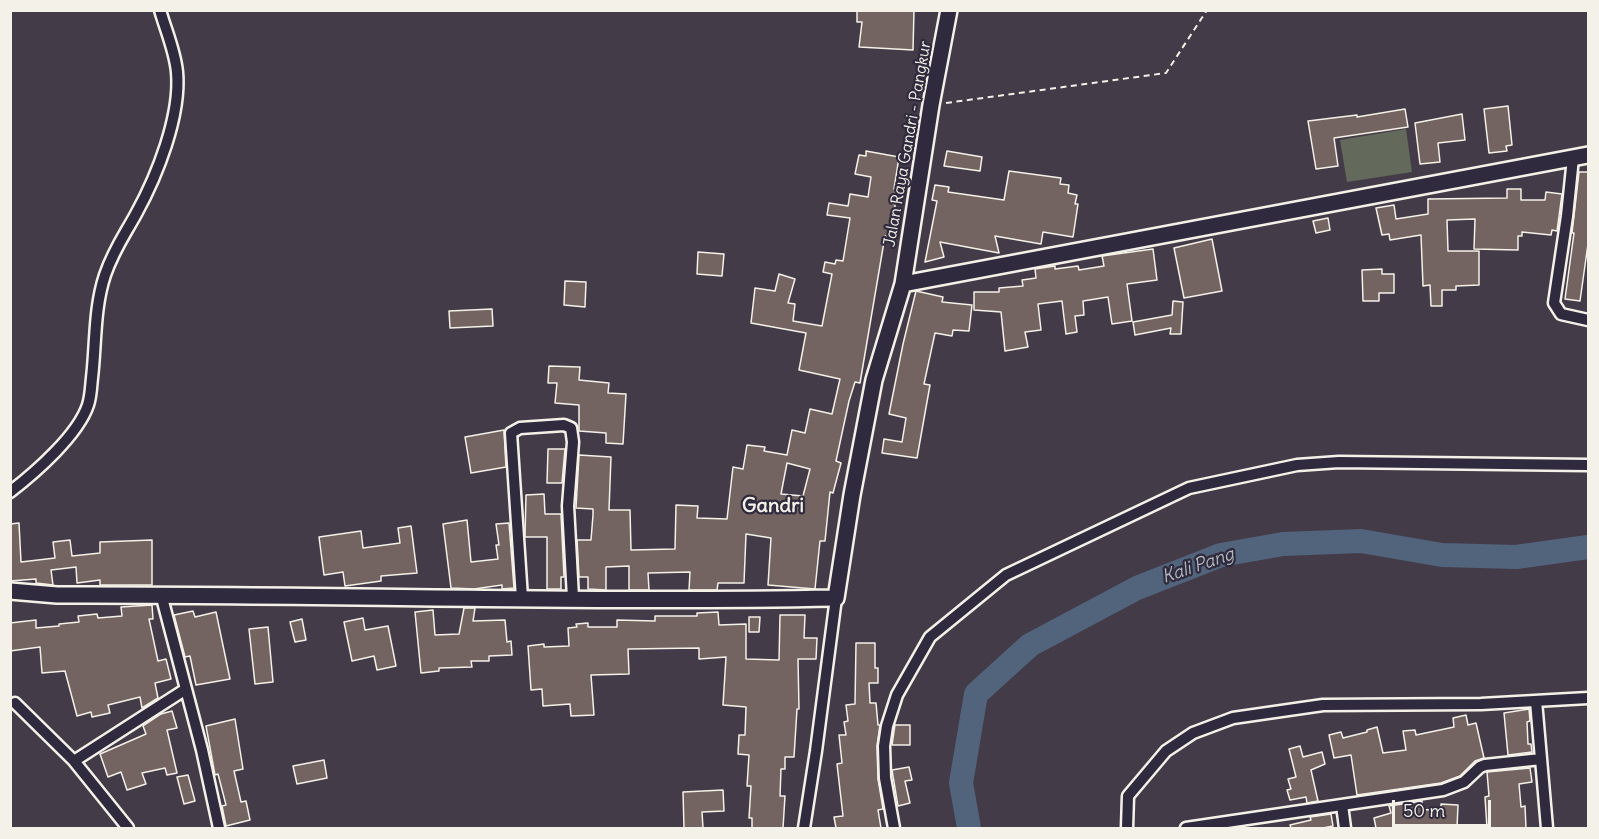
<!DOCTYPE html>
<html>
<head>
<meta charset="utf-8">
<style>
  body { margin:0 }
  #map { position:relative; width:1599px; height:839px; overflow:hidden; background:#443b48; font-family:Delius,sans-serif }
  canvas { display:block }
  .frame { position:absolute; inset:0; border:12px solid #f4f1e8; pointer-events:none }
  .scale { position:absolute; left:1392px; top:800px; width:99px; height:27px; box-sizing:border-box; border:3px solid #f4f1e8; border-top:0; padding-left:8px; font-size:18px; line-height:21px; white-space:nowrap; color:#f4f1e8; -webkit-text-stroke:4px #2f2a3d; paint-order:stroke }
</style>
</head>
<body>
<div id="map">
<canvas width="1599" height="839"></canvas>
<div class="frame"></div>
<div class="scale">50 m</div>
</div>
<script>
const ctx = document.querySelector('canvas').getContext('2d');
ctx.lineJoin = 'round';
function paint(path, color) { ctx.fillStyle = color; ctx.fill(path, 'evenodd'); }
function strokePath(path, color, width, dash) { ctx.strokeStyle = color; ctx.lineWidth = width; ctx.lineCap = dash ? 'butt' : 'round'; ctx.setLineDash(dash || []); ctx.stroke(path); }
function write(font, color, halo, rows, align = 'center') {
  ctx.font = font + ' Delius,sans-serif'; ctx.lineWidth = 4.5; ctx.setLineDash([]); ctx.textBaseline = 'middle'; ctx.strokeStyle = halo; ctx.fillStyle = color; for (const [text, x, y, turn = 0] of rows) {
    ctx.save(); ctx.translate(x, y); ctx.rotate((+turn || 0) * Math.PI / 180); ctx.textAlign = isNaN(turn) ? turn : align; if (halo) ctx.strokeText(text, 0, 0); ctx.fillText(text, 0, 0); ctx.restore();
  }
}
paint(new Path2D(`
  M1406,129L1412,172L1347,182L1340,140Z`), '#63695b');
strokePath(new Path2D(`
  M969,828L961,783L976,694L1030,645L1137,588L1221,555L1283,544L1361,541L1442,555L1516,557L1588,547`), '#51647c', 24);
const building = new Path2D(`
  M857,10H914L913,50L859,47L862,22H857Z
  M1508,106L1512,145L1506,146L1507,151L1489,153L1484,109Z
  M1405,109L1408,127L1334,138L1338,166L1316,169L1308,121L1357,115V117Z
  M1462,114L1465,140L1438,143L1440,162L1420,164L1415,123Z
  M866,151L899,157L894,189H895L893,204H895V213L891,236H885L860,383L855,382L849,401L836,461L841,463L833,493L830,492L825,541H820L815,589L768,585L771,538L746,534L744,583H718L717,590H689L690,572L648,573L649,590H629V566L606,567V590L588,589V577H579L577,540H591L593,515V509L576,508L579,455L611,457L609,510H630L631,550L675,549L676,505L698,506L697,518L727,519L733,467L743,469L747,445L765,447L764,451L787,455L792,430L805,433L810,409L832,414L840,379L799,370L806,333L751,323L755,288L775,291L779,274L795,279L788,303L795,304L793,321L822,326L832,274L823,272L825,262L835,264L836,260L843,261L850,218L827,215L829,203L848,206L850,194L868,197L871,177L855,174L859,155L866,156ZM787,463L810,469L803,496L781,494Z
  M947,151L982,157L980,171L944,166Z
  M1009,171L1061,178L1060,184L1069,185L1068,193L1077,195L1075,204H1078L1073,237L1043,232L1041,244L995,236L999,253L940,242L944,257L925,262L937,201L932,200L935,185L949,187L948,192L1004,200Z
  M1579,172H1588V244L1580,301L1565,299L1574,233H1572Z
  M1507,189H1521V200H1545L1546,192L1562,194L1557,231L1552,230L1551,235L1522,232V236H1518V250L1474,249L1475,219L1447,220L1448,251H1479V285L1456,286V290H1442V306H1431L1430,285L1423,286L1421,235L1390,240L1389,234L1382,235L1376,208L1394,205L1396,219L1428,214V199L1507,198Z
  M1328,218L1330,230L1316,233L1313,221Z
  M1212,239L1222,291L1184,298L1174,248Z
  M1153,249L1157,280L1127,284L1132,321L1112,324L1108,297L1083,301L1084,315L1075,316L1077,332L1066,334L1062,301L1038,304L1041,330L1025,332L1028,347L1005,351L1001,312L974,310V292H999V288L1023,286L1022,280L1036,278L1035,269L1055,266V269L1078,266L1079,270L1104,266L1102,256Z
  M698,252L724,254L722,276L697,274Z
  M1382,269V274H1394V293H1379V301H1363L1362,270Z
  M565,281L586,282L585,307L564,305Z
  M916,291L943,297L942,302L972,305L969,331L953,330L952,336L935,333L924,384L930,385L917,458L882,453L884,439L902,442L906,418L889,414L903,344Z
  M1173,301L1183,302L1181,334H1170L1171,328L1135,335L1133,322L1172,315Z
  M492,309L493,326L450,328L449,311Z
  M549,366L580,367L579,380L609,383L608,393L626,394L623,444L606,443V433L579,431V405L555,403L557,383H548Z
  M504,430L506,467L471,473L465,437Z
  M548,449H565L562,483H547Z
  M544,494L545,514H561L564,577H561V589H547V537H525L526,495Z
  M467,520L471,562L498,559L496,545H499L496,524L509,523L514,588L502,589V585L474,589L451,588L443,524Z
  M19,523L21,562L55,558L53,542L70,540L72,556L100,553V542L152,540V585H100V580L77,583L76,567L51,570L53,585L36,583V579L10,581V524Z
  M411,526L417,573L381,576V581L345,586L343,572L324,575L319,537L361,531L363,548L400,543L398,528Z
  M152,605L153,619H149L158,661L166,659L171,679L155,683L158,698L142,708L140,697L108,705L110,713L92,717L91,712L77,716L65,671L42,673L40,647L10,651V623L36,620V628L59,626V624L79,622L78,616L97,614L98,618L122,616L121,607Z
  M464,608H475L473,621L505,620L507,642L511,641L512,655L489,656V661H471L472,667L439,668V671L421,673L415,612L433,610L435,635L459,634Z
  M193,611L195,617L216,612L230,679L196,685L190,656L185,657L174,615Z
  M718,612L719,625L746,624V659L779,660L780,615H805L804,638H817L816,659H798L799,709H797L794,757H785V769H781L780,796H785L783,828H752V818H749L751,786H747L749,755L738,754L739,735H745L746,707L723,705L726,657L699,659V648L628,649L629,674L591,675L594,715L571,716L570,704L543,706L542,689L531,690L528,646L544,644V647L569,646L568,628L577,627L576,624L588,623V627H617V620L655,621V616H697V613Z
  M749,617H760L759,632H749Z
  M363,618L365,630L388,626L396,666L377,670L374,656L352,661L344,622Z
  M302,619L306,640L295,642L290,622Z
  M268,627L273,682L255,684L249,629Z
  M856,643H875V668H878V683H869L870,703H876L878,725H880L877,746L878,779L883,809L878,810L881,828H836L834,817L843,816L837,764L842,763L839,735H846L844,722L848,721L846,705L855,704Z
  M1529,709L1530,721L1527,722L1528,744H1531L1532,752L1508,755L1504,713Z
  M172,711L177,728L167,730L177,773L167,775L165,768L142,773L146,784L127,790L121,772L108,777L100,754L146,734L143,726L161,714Z
  M1466,715L1468,725L1476,723L1484,758L1475,761L1460,776L1441,783L1357,795L1351,755L1334,758L1329,735L1341,732L1343,738L1367,732V730L1377,727L1383,753L1406,750L1403,731L1415,730L1416,735L1454,727L1453,718Z
  M235,719L243,769L234,771L241,802L246,801L250,820L226,826L222,806L226,805L218,774L215,775L206,726Z
  M895,725H910V745H892Z
  M1300,746L1303,757L1322,752L1325,764L1311,770L1318,801L1307,803L1306,797L1290,800L1287,790L1291,789L1288,779L1296,777L1289,749Z
  M324,760L327,778L297,784L293,766Z
  M909,767L912,780L905,781L910,803L898,806L892,770Z
  M1530,768L1532,782L1519,784L1521,807L1525,806L1526,828H1487L1485,797L1489,796L1487,772Z
  M188,775L195,801L184,804L177,777Z
  M723,790L724,811L702,812L703,828H684L683,792Z
  M1422,801V810L1441,809V804L1458,805L1457,828H1376L1374,818L1391,813L1389,806Z
  M1331,814L1333,826L1323,828H1291L1290,825L1311,820L1310,817Z`);
paint(building, '#746461');
strokePath(building, '#f4f1e8', 1.5);
const street = new Path2D(`
  M1573,158L1567,216L1554,303L1561,314L1588,320
  M10,492C36,472 78,435 88,405C91,396 91,386 92,378C96,343 94,308 105,275C114,249 124,236 136,214C157,176 181,116 177,72C175,51 166,31 160,10
  M161,594L202,750L219,828
  M522,598L511,433L520,428L564,425L571,428L573,442L568,506L573,598
  M1536,701L1547,828
  M15,703L74,761L128,828
  M74,761L186,689
  M1342,805L1345,828
  M804,828L816,751L836,598
  M894,828L885,778L884,746L887,726L897,695L930,637L1006,575L1189,488L1297,465L1339,462L1588,465
  M1127,828L1128,796L1166,751L1193,733L1233,718L1323,705L1481,704L1588,698
  M1186,828L1443,790L1464,782L1480,767L1485,765L1541,759`);
const secondary = new Path2D(`
  M903,284L1588,155
  M10,591L57,595C316,594 576,603 836,598L852,495L874,380L903,284L931,105L949,10`);
strokePath(street, '#f4f1e8', 15);
strokePath(secondary, '#f4f1e8', 20);
strokePath(new Path2D(`
  M946,103L1166,73L1207,10`), '#f4f1e8', 2, [6, 4.5]);
strokePath(street, '#2f2a3d', 10);
strokePath(secondary, '#2f2a3d', 15);
write('16px', '#f4f1e8', '#2f2a3d', [
  ["Jalan Raya Gandri - Pangkur",908,144,-80]
]);
write('italic 18px', '#b3b9bd', '#2f2a3d', [
  ["Kali Pang",1198,566,-19]
]);
write('bold 20px', '#f4f1e8', '#2f2a3d', [
  ["Gandri",773,506]
]);
</script>
</body>
</html>
